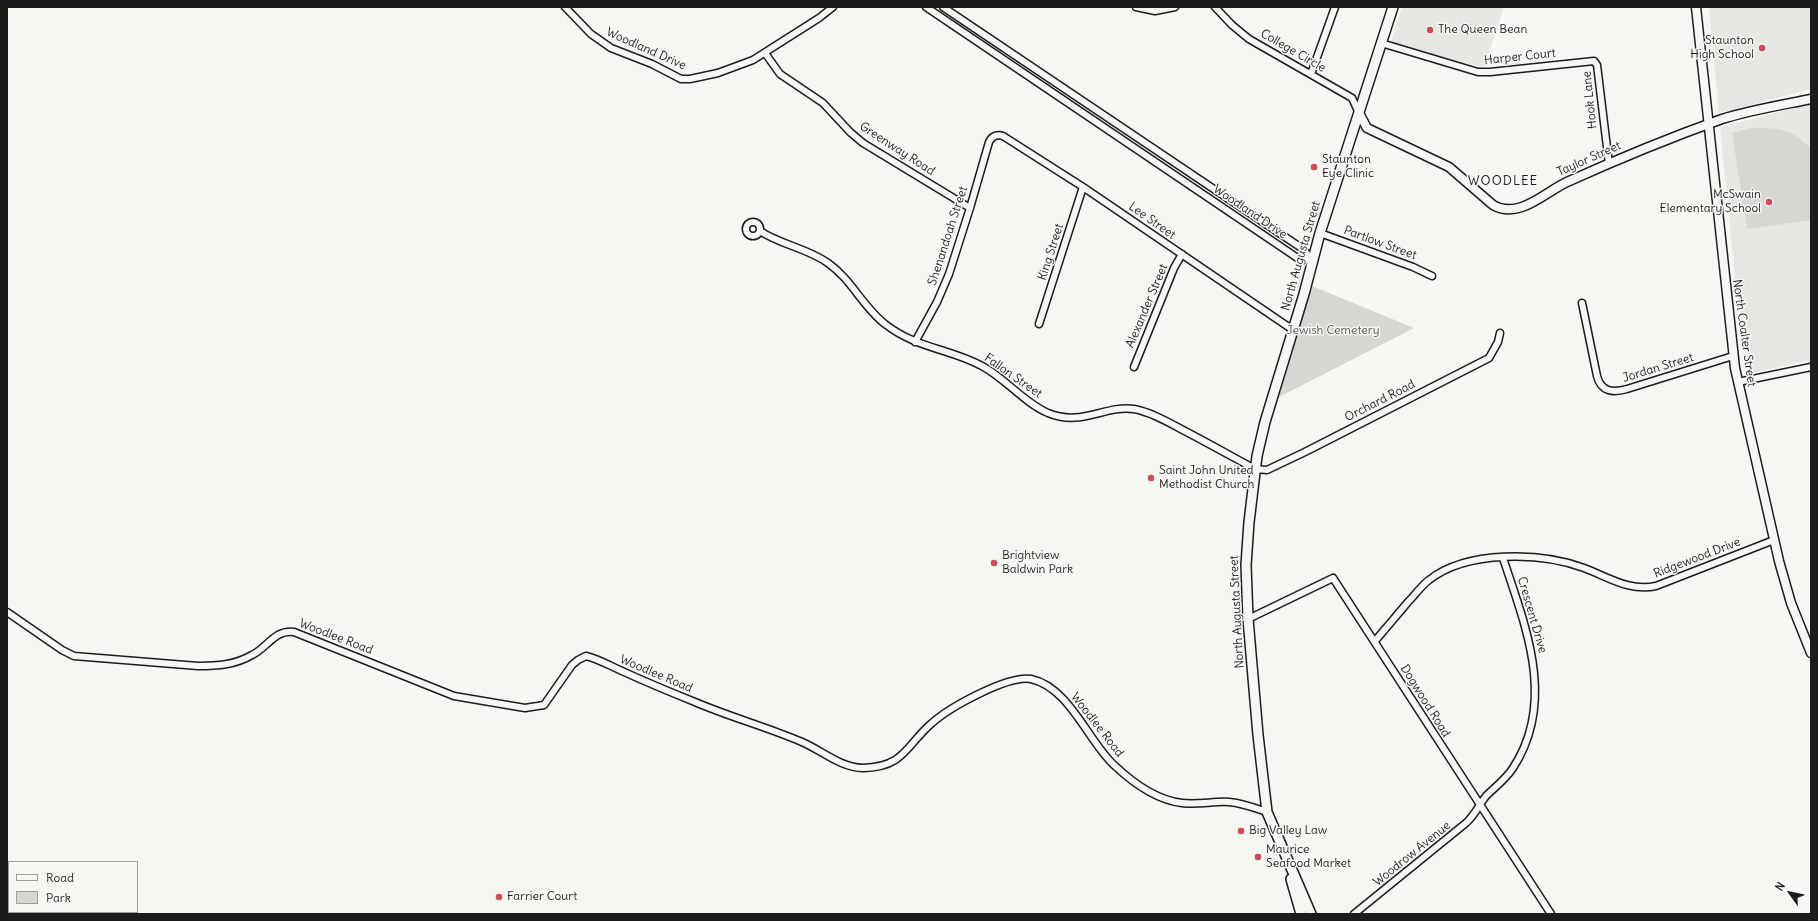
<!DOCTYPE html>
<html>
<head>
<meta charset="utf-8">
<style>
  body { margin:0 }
  #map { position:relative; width:1818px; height:921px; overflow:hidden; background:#f6f6f2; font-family:Delius,sans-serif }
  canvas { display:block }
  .frame { position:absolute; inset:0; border:8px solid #1c1c1c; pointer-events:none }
  .legend { position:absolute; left:8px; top:861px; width:130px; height:52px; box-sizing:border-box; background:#f6f6f2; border:1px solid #9f9f9c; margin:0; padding:5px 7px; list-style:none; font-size:12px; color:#1c1c1c }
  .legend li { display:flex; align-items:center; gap:8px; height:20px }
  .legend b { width:20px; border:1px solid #9f9f9c }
  .north { position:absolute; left:1770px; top:873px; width:40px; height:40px; -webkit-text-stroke:3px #f6f6f2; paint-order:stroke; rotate:303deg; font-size:11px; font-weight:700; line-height:16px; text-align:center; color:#1c1c1c }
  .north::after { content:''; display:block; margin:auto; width:14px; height:18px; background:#1c1c1c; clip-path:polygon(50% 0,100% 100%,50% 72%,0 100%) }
</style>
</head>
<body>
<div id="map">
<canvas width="1818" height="921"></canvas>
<div class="frame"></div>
<ul class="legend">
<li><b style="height:5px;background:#f6f6f2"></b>Road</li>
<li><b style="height:11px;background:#d6d6d2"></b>Park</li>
</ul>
<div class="north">N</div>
</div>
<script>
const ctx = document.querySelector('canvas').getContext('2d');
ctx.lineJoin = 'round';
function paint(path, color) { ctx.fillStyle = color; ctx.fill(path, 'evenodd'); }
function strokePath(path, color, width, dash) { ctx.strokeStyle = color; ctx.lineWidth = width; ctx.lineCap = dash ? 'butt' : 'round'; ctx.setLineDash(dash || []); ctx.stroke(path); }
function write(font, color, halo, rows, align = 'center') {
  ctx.font = font + ' Delius,sans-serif'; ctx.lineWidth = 3; ctx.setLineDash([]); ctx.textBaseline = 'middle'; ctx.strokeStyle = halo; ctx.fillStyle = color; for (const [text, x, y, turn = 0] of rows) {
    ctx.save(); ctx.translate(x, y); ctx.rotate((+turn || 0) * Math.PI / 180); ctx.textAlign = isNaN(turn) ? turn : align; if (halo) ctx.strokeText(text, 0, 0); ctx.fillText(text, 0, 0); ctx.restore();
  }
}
paint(new Path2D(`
  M1402,7H1504L1484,67L1390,45Z
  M1709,7H1811V89L1719,113Z
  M1811,104V360L1751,373L1736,287L1720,127Z`), '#e6e6e2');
paint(new Path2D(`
  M1752,128C1780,128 1790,129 1811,148V220L1747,229L1732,133Z
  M1312,286L1414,328L1279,397Z`), '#d6d6d2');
const minor = new Path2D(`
  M565,7L591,34L611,48L652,64L681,79H690L718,73L753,60L819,18L833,7
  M926,7L1299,259L1312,260
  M943,7L1303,249L1312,260
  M1136,7L1155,11L1175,7
  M1215,7L1232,25L1249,39L1352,98L1359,113
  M1381,43L1478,72H1490L1594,61L1597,65L1609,164
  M765,53L780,74L823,103L850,132L863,143L970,208
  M1311,74L1335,7
  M746 229a7 7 0 1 1 14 0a7 7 0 1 1-14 0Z
  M760,231C781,245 807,248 828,263C851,279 863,307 885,324C917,349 949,348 982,366C1005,378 1023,402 1048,413C1082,427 1104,405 1134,409C1150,412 1166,421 1181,429C1206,442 1231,456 1255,469L1267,470L1305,452L1489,358L1498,342L1500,333
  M1320,233L1413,267L1432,276
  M1582,303L1597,376C1601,392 1613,393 1627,389L1733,356
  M1039,324L1083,187
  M915,342L937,302L949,274L970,208L989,142C992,136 997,134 1003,136L1083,187L1293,330
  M1134,367L1174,268L1182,254
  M1738,382L1811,367
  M7,612L62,650L74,656L198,666C217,666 235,665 252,655C267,648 275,629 294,632L454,696L525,708L544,705L572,665L578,660L586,656C599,659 610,666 622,671C646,682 670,692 695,702C730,717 767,727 802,742C821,750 841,768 863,768C905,767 906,745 932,723C950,707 1008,675 1031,679C1069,687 1088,741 1114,765C1133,783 1156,800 1182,803C1198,805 1214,801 1229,802C1242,803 1255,808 1267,812
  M1248,619L1333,578L1551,914
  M1375,641C1386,628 1397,615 1408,602C1415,595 1421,586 1429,580C1467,550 1541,552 1584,568C1608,577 1630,592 1656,586L1774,540
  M1354,914L1466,823C1475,815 1479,805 1486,796C1495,787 1506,779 1513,768C1557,701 1525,625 1503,558`);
const tertiary = new Path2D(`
  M1696,7L1735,368L1779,561L1791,603L1811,653
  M1359,113L1367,128L1449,167L1493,205C1519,220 1545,192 1567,182C1618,159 1669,138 1722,119C1751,110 1782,105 1811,99`);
const secondary = new Path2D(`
  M1291,879L1301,914
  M1311,914L1267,812L1258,735L1248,619L1246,565L1249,522L1257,456L1265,422L1304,294L1320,233L1393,7`);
strokePath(minor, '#1c1c1c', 9);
strokePath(tertiary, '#1c1c1c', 11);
strokePath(secondary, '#1c1c1c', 12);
strokePath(minor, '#f6f6f2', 6);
strokePath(tertiary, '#f6f6f2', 8);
strokePath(secondary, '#f6f6f2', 9);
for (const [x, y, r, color] of [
  [1430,30,4,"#d1495b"],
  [1762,48,4,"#d1495b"],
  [1314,167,4,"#d1495b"],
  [1769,202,4,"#d1495b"],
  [1151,478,4,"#d1495b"],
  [994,563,4,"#d1495b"],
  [1241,831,4,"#d1495b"],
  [1258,857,4,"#d1495b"],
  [499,897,4,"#d1495b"]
]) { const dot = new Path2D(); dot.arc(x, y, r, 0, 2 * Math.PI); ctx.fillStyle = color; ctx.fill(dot); strokePath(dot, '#f6f6f2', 1.5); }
write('12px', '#1c1c1c', '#f6f6f2', [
  ["The Queen Bean",1438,30],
  ["Staunton",1754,41,"right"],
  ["High School",1754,55,"right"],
  ["Staunton",1322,160],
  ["Eye Clinic",1322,174],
  ["McSwain",1761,195,"right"],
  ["Elementary School",1761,209,"right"],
  ["Saint John United",1159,471],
  ["Methodist Church",1159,485],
  ["Brightview",1002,556],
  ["Baldwin Park",1002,570],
  ["Big Valley Law",1249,831],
  ["Maurice",1266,850],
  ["Seafood Market",1266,864],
  ["Farrier Court",507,897]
], 'left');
write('12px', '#1c1c1c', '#f6f6f2', [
  ["Woodland Drive",646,49,24],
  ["College Circle",1293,51,30],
  ["Harper Court",1520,57,-6],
  ["Hook Lane",1590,100,-96],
  ["Greenway Road",897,149,33],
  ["Taylor Street",1589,159,-24],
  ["Woodland Drive",1250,212,34],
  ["Lee Street",1152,221,35],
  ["Shenandoah Street",948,236,-72],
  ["Partlow Street",1380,243,20],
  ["King Street",1051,252,-72],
  ["North Augusta Street",1301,256,-74],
  ["Alexander Street",1147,306,-67],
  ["North Coalter Street",1744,333,82],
  ["Jordan Street",1658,368,-17],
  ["Fallon Street",1013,376,35],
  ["Orchard Road",1380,401,-27],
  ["Ridgewood Drive",1697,558,-21],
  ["North Augusta Street",1237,612,-93],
  ["Crescent Drive",1532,615,74],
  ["Woodlee Road",336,637,21],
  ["Woodlee Road",656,674,23],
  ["Dogwood Road",1425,701,58],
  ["Woodlee Road",1097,725,52],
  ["Woodrow Avenue",1412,854,-39]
]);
write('12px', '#545453', '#f6f6f2', [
  ["Jewish Cemetery",1333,331]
]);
ctx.letterSpacing = '1px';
write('13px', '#1c1c1c', '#f6f6f2', [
  ["WOODLEE",1503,181]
]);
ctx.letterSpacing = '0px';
</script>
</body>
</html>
